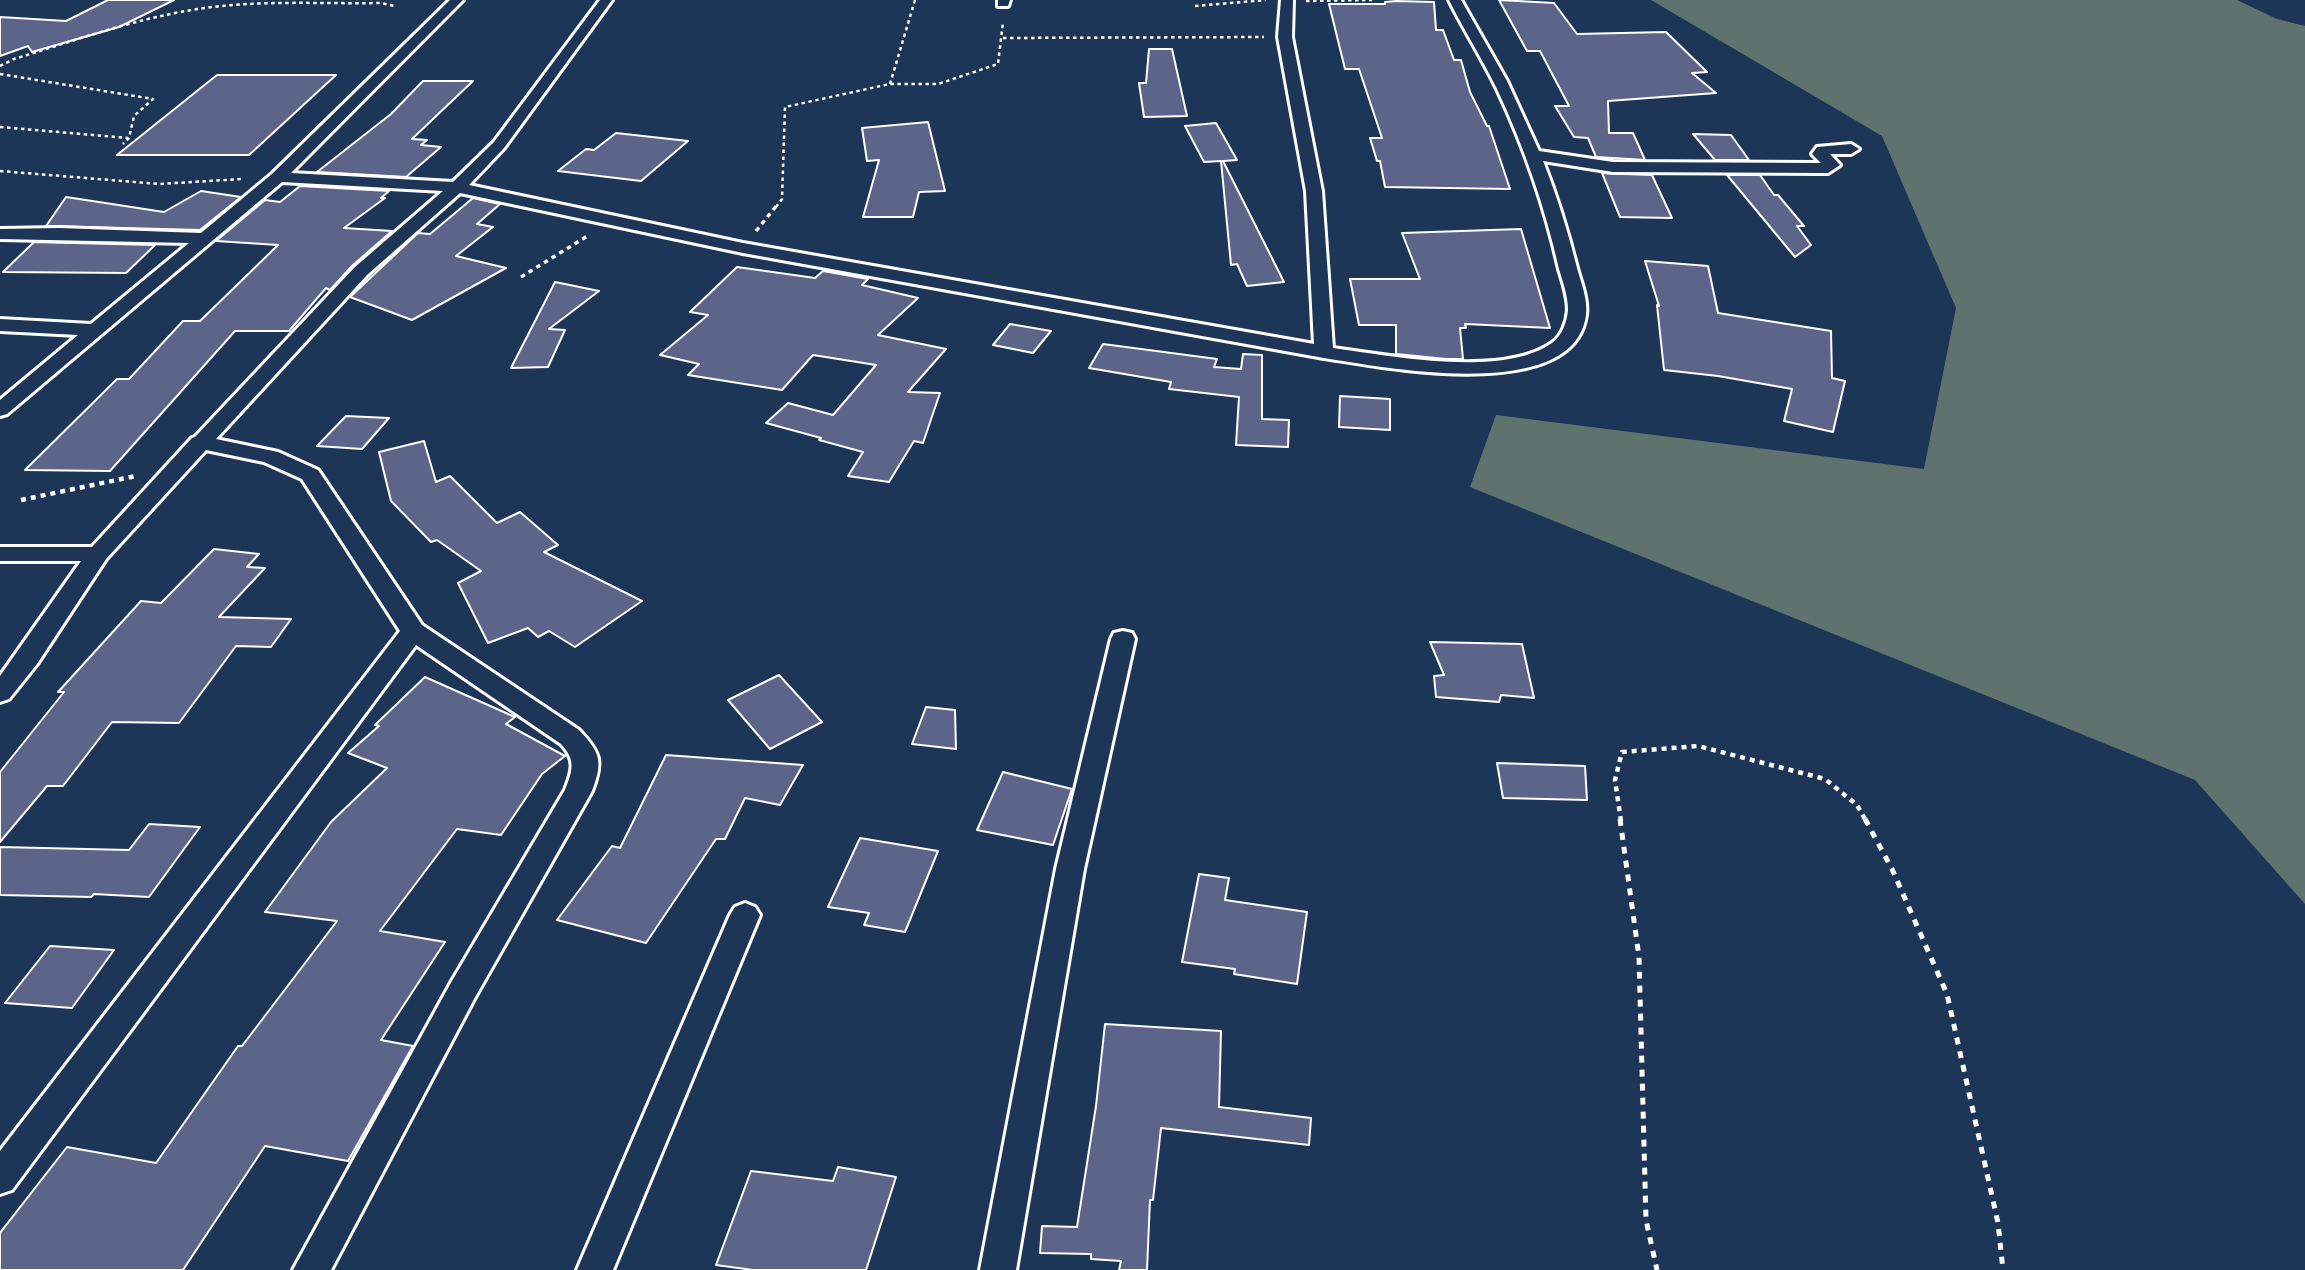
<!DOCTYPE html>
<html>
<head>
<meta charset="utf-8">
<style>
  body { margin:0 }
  canvas { display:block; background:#1d3557 }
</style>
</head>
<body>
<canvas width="2305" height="1270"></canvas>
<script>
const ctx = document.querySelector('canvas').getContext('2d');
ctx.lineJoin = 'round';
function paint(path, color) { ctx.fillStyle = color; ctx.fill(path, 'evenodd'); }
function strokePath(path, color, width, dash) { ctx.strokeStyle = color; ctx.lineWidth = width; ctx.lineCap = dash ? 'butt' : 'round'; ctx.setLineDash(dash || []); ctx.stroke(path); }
paint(new Path2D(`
  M1651,0H2237L2277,19L2305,26V904L2195,780L1470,487L1496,415L1924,469L1956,308L1882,136Z`), '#5e736e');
const building = new Path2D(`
  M108,0H174L119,27L32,52L28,46L0,56V17L66,21Z
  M1499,0L1554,3L1577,34L1666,32L1707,72L1692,73L1716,93L1608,101L1609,133H1633L1645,160L1596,157L1588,138L1574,137L1555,106H1569L1540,51H1527Z
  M1396,1L1434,2L1436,30H1443L1454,60H1461L1470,92L1487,126H1489L1510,189L1385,187L1380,161H1377L1370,138H1382L1359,69H1345L1329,4H1385V2Z
  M1149,49H1172L1187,116L1144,117L1139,83H1146Z
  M217,75H336L249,155H117Z
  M423,81H473L412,139L427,140L421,145L441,147L406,177L317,172L391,114Z
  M928,122L945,191L919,192L913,217H863L879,160L867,161L862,128Z
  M1216,123L1237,160L1223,161L1284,282L1247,286L1237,264L1231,265L1221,161L1204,162L1185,126Z
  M616,133L688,141L641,181L558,171L586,149L594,150Z
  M1693,134L1731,135L1749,160H1715Z
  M1602,173L1652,175L1672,218L1620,217Z
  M1727,175H1760L1774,195H1778L1804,226H1797L1811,245L1795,257Z
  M300,186L389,191L381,198H385L344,228L392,231L353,265L330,290L326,288L289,331H235L110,471L25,470L117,379H129L183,321H200L278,245L216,241L265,200L280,202Z
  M201,191L241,197L200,230L46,226L66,197L164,212Z
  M473,198L500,204L477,224L493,227L456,256L506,268L412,320L350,297L418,233L430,234Z
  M1521,229L1550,328L1465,324L1466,328H1460L1463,359H1446L1396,354V325H1359L1350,279H1420L1402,233Z
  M34,242L155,245L126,273L3,272Z
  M1645,261L1708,266L1718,313L1831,331L1832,378L1845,381L1833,432L1784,421L1792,389L1718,376L1664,370L1657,305L1659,306Z
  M737,267L815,278L823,271L868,279L862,285L918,298L878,335L946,349L908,392L940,393L923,443L914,441L889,482L848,476L863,452L819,440L821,438L766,423L788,403L833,415L876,365L813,355L782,390L688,375L699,364L660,355L708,315L690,312Z
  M555,282L599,291L549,329L565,330L548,367L511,368Z
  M1010,324L1051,331L1033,353L993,345Z
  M1103,344L1217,359L1214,367L1241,369L1243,354L1262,355V419L1289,420L1288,447L1236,445L1239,397L1169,389L1171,382L1089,368Z
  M1340,396L1390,399V430L1339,427Z
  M346,416L389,418L362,449L317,446Z
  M424,441L436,482L450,476L497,523L520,512L558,545L544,552L642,601L575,647L549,631L538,637L528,628L488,643L458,583L481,571L437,540L431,542L391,501L379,452Z
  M214,549L259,554L247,567L265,568L219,617L291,619L271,647L236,646L179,723L112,722L63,786H47L0,842V772L64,692H58L141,601L161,603Z
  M1430,642L1522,644L1534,698L1501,695L1499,702L1436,697L1434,676L1444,675Z
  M779,675L822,722L770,749L728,700Z
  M425,677L515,717L506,724L565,756L542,774L501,835L457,829L380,931L445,942L381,1040L413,1046L348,1161L265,1146L183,1270H0V1233L67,1147L156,1163L238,1046H242L337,921L265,912L331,822L387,768L348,753L379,726L375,725Z
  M926,707L955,710L956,749L912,744Z
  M666,755L803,765L780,805L745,798L725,839H716L646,943L557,920L612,846L620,848Z
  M1497,763L1585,766L1587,800L1503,798Z
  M1003,772L1072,789L1053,845L977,830Z
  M149,824L200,827L149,897L94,894L91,897L0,895V847L129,850Z
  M860,838L938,851L905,932L864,925L869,913L828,907Z
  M1199,874L1229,878L1225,900L1307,912L1297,984L1234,974L1235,969L1182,962Z
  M50,946L114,950L72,1008L5,1003Z
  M1105,1024L1221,1031L1219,1107L1311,1118L1309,1145L1161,1128L1153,1200H1150L1147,1270H1119L1121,1261L1091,1259V1254L1040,1253L1042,1226L1077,1227L1096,1106Z
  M838,1167L896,1177L866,1270H753L716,1265L751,1171L833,1181Z`);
paint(building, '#5d648a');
strokePath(building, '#fff', 2);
const minor = new Path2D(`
  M450,0H463L291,173L453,182L494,142L600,0H612L504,148L469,185L743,243L1314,344L1306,191L1278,37L1281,0H1293L1292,37L1322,191L1333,348C1391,356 1503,378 1552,343C1562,336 1567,322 1568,310C1568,296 1563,282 1559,269C1545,207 1524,146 1497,89C1482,58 1464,30 1449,0H1461L1507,81L1539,151L1613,162L1821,163L1812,154L1817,147L1851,144L1859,149L1851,154H1830L1840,165L1828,173L1613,172L1543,161C1557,196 1568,232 1577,268C1581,283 1588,299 1586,315C1574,405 1382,367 1324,358L743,253L460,193L367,275L216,439L278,452L318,470L422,625L579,730C601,753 603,762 592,791L474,999L331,1270H293L452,981L565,790C573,770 576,760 561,744L416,645L12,1190L0,1194V1151L400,631L302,479L264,462L206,450L106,559L37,664L9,699L0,702V676L81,561H0V547H92L192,438L195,437L355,267L443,191L282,182L7,414L0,416V400L78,335L0,331V319L91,324L189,243L0,239V229L59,228L201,233L272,174Z
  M998,0H1010L1008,6H998Z
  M1123,631L1132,633L1135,639L1084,869L1016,1270H980L1056,869L1111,639L1114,633Z
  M745,903L755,907L760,915L613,1270H577L730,915L735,907Z`);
strokePath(minor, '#fff', 6);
strokePath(new Path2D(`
  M1306,1L1372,0
  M1195,6L1266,0
  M1003,38L1264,37
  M0,66L14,59C77,40 139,17 205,8C263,0 322,4 381,3L395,6
  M0,74L153,99L134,116L129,138L123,144
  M890,84L915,0
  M0,127L128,138
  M0,171L159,184L242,179
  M776,207L782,199L785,107L890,84H938L998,64L1003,22`), '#fff', 2.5, [3.5, 3.5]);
strokePath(new Path2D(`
  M756,231L777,205
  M521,277L589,235`), '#fff', 3.5, [4.5, 4.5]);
strokePath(new Path2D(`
  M21,500L136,476
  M1621,821L1615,780L1622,752L1698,746L1825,779L1857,805L1866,821`), '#fff', 4.5, [5, 5]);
strokePath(new Path2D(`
  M1620,819L1639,957L1646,1220L1657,1270
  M1865,819L1892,869L1947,994L1998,1223L2003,1270`), '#fff', 5, [7, 7]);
paint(minor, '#1d3557');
</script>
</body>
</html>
